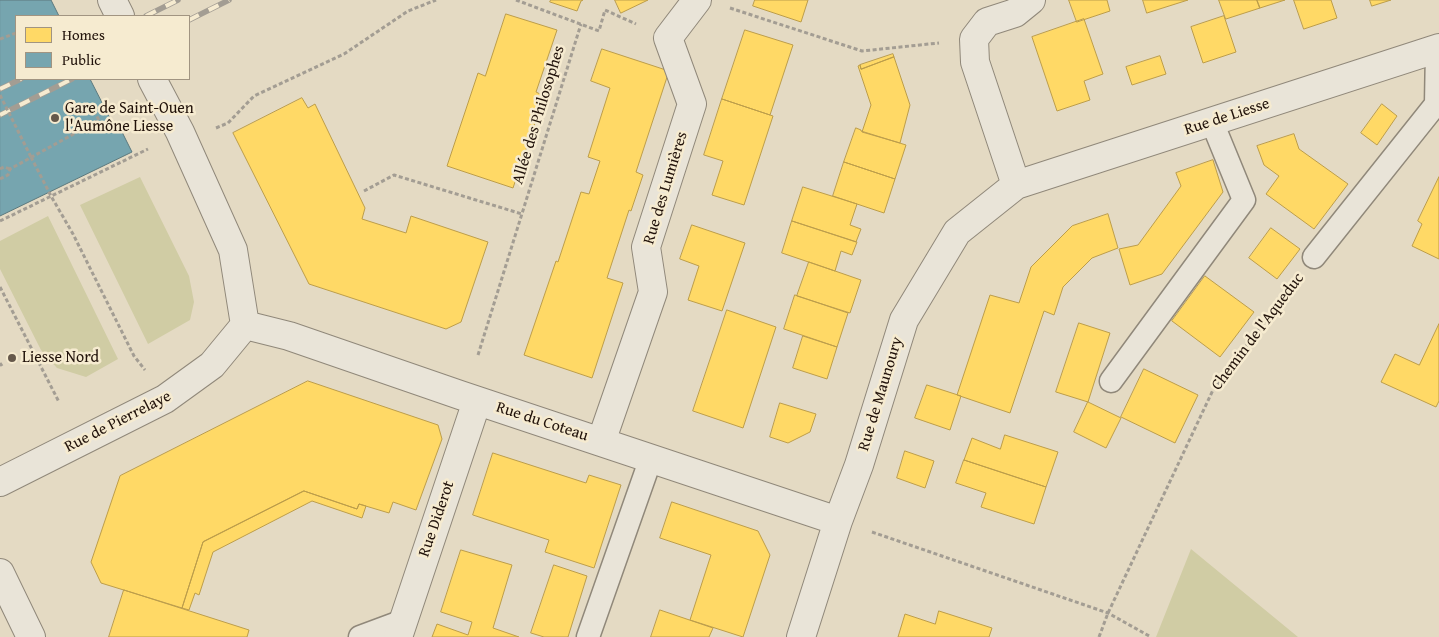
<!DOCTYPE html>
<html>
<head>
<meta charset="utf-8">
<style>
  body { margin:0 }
  #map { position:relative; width:1439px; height:637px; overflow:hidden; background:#e4dac3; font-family:"Gentium Book Plus",serif }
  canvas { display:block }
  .legend { position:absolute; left:15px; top:15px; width:175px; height:65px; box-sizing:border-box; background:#f6ebd0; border:1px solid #a19481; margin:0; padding:6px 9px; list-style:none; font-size:15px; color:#21120a }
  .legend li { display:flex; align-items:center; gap:10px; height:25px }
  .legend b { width:25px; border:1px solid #a19481 }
</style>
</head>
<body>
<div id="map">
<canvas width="1439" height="637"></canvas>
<ul class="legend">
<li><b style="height:14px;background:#ffd966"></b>Homes</li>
<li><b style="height:14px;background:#76a5af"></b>Public</li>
</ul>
</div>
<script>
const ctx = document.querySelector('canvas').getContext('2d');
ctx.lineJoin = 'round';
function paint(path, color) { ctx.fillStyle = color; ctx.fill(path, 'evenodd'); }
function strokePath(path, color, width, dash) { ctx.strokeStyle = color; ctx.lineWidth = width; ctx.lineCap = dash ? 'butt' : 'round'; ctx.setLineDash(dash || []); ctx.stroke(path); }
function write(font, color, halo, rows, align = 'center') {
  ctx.font = font + ' "Gentium Book Plus",serif'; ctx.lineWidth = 5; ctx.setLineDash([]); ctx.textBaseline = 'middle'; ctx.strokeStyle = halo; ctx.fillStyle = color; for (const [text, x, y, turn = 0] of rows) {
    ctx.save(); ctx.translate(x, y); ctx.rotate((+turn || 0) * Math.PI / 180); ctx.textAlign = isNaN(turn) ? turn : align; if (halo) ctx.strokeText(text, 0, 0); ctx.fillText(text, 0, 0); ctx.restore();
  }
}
paint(new Path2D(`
  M140,177L189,276L194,302L190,320L148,344L80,205Z
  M48,216L118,359L86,377L57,368L41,350L0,269V241Z
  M1191,549L1298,637H1156Z`), '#d0cca4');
const homes = new Path2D(`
  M551,0H583L581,1L577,11L550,2Z
  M615,0H648L621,13Z
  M755,0H808L801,22L753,6Z
  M1069,0H1107L1110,11L1077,22Z
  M1143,0H1188L1147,13Z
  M1219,0H1257L1260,8L1226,19Z
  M1257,0H1285L1260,8Z
  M1294,0H1331L1337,18L1304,29Z
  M1370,0H1391L1372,6Z
  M506,14L557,30L536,92L544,96L513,188L447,166L478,73L485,76Z
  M1224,16L1236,52L1203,63L1191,27Z
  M1084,19L1103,74L1084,81L1090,100L1057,111L1032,37Z
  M745,30L793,45L770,115L722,99Z
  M602,49L669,71L636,172L643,175L631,211L629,210L607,278L623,283L592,378L524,355L556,261L558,262L581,192L589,194L600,161L588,157L610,88L591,81Z
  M893,54L894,57L861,69L860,65Z
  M1160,56L1166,74L1132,85L1126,67Z
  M894,57L910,105L900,143L862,132L871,105L858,66L860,65L861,69Z
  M302,98L308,108L315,104L365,208L362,219L406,233L411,216L488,242L461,322L446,329L309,284L233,133Z
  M722,99L773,116L744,205L712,195L723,161L704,155Z
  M1382,104L1397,116L1377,145L1361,133Z
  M856,128L861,130V131L906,145L895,179L844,162Z
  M1294,134L1299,149L1348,184L1314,229L1266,194L1279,176L1264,165L1257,146Z
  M1213,160L1223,192L1162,274L1130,285L1119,249L1138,245L1181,186L1176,173Z
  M844,162L895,179L884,213L833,196Z
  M1439,177V259L1412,246L1422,224L1418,221Z
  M803,187L857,204L850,225L861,229L856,242L792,221Z
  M1108,214L1118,248L1092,258L1063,287L1054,315L1044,311L1010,413L957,395L990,295L1019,303L1031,267L1072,226Z
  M792,221L857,242L852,255L841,251L835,271L782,253Z
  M692,225L745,243L722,311L688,300L699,266L680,259Z
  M1271,228L1300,249L1277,279L1249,258Z
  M809,262L861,280L850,313L797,296Z
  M1205,276L1254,312L1220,357L1172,321Z
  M795,295L848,313L837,347L784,329Z
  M727,310L776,327L743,428L693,411Z
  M1079,323L1110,333L1088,402L1056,392Z
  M1439,324V401L1436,407L1381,382L1395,354L1419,365Z
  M803,336L837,347L827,379L793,368Z
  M1144,369L1198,395L1175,443L1121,417Z
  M308,381L438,425L442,439L416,510L393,502L389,513L359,504L357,509L304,491L203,542L182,608L101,583L91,562L120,476Z
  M927,385L961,396L950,430L915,418Z
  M1088,402L1121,418L1106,448L1074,432Z
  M780,403L816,414L810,432L788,443L770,437Z
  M1005,435L1058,452L1046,487L964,460L972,438L1000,449Z
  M905,451L934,461L925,488L897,478Z
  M493,453L586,483L589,475L621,485L594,568L545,552L549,540L473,515Z
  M964,460L1046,487L1034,524L981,507L986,493L956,483Z
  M304,491L357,509L359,504L366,506L362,518L312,501L213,552L199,595L195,593L189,610L182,608L203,542Z
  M672,502L758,531L770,555L743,637L690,620L711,555L660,538Z
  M461,550L512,565L493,628L519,637H432L437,624L468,635L472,622L441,612Z
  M554,565L587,576L568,637H544L531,633Z
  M124,590L249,630L247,637H109Z
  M660,610L713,628L709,637H651Z
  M939,611L992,628L989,637H898L905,614L935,624Z`);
paint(homes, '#ffd966');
strokePath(homes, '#bc9d4a', 1);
const public = new Path2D(`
  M0,0H51L59,16H16V79H90L116,130L120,128L132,152L0,216Z`);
paint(public, '#76a5af');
strokePath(public, '#5c797e', 1);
const lane = new Path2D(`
  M1314,257L1436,104L1437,49
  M1111,381L1244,200L1212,122
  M360,637L403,621
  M588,637L651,458`);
const street = new Path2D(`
  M112,0L120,16
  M152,79L180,132L233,250L245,325
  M1016,185L975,62L974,39L987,22L1015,13L1031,0
  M245,325L289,336L460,395L838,521
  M601,442L653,292L646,247L692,104L668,38L697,0
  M0,482L165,399L212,365L245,325
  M0,573L31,637
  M398,637L477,401
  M801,637L838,521L859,465L904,320L957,232L1016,185L1439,48`);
strokePath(lane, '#90887a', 25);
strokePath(street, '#90887a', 30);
strokePath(new Path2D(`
  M516,0L599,31L605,10L636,24
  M730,8L862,51L939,43
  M0,39L16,33
  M216,128L228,123L254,96L344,54L408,11L436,0
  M31,157L51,196L73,234L134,356L145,370
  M0,169L4,167L10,169
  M0,179L8,175L10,169L99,120L95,113
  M364,191L394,175L522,214
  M0,221L148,149
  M0,287L59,402
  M478,355L581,24
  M0,363L2,366
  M872,532L1108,613L1151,637
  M1099,637L1108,613L1213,390L1294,283`), '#a39d93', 3, [4, 2.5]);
strokePath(lane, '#e9e4d8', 22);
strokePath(street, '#e9e4d8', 28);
const rail = new Path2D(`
  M146,16L178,0
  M189,20L229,0
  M0,89L21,79
  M0,115L72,79`);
strokePath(rail, '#a39d93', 5.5);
strokePath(rail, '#f6ebd0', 4, [11]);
strokePath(new Path2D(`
  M0,95L31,157`), '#a39d93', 3, [4, 2.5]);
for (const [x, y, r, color] of [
  [55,118,5,"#65584b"],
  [12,358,5,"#65584b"]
]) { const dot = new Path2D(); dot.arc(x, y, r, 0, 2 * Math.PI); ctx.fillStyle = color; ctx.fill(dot); strokePath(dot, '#f6ebd0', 2); }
write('16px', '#21120a', '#f6ebd0', [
  ["Gare de Saint-Ouen",65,109],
  ["l'Aumône Liesse",65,127],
  ["Liesse Nord",22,358]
], 'left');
write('16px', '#21120a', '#f6ebd0', [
  ["Allée des Philosophes",539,115,-73],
  ["Rue de Liesse",1227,117,-18],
  ["Rue des Lumières",666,188,-73],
  ["Chemin de l'Aqueduc",1258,332,-53],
  ["Rue de Maunoury",881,394,-73],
  ["Rue de Pierrelaye",118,422,-27],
  ["Rue du Coteau",542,422,18],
  ["Rue Diderot",437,519,-71]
]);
</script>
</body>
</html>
